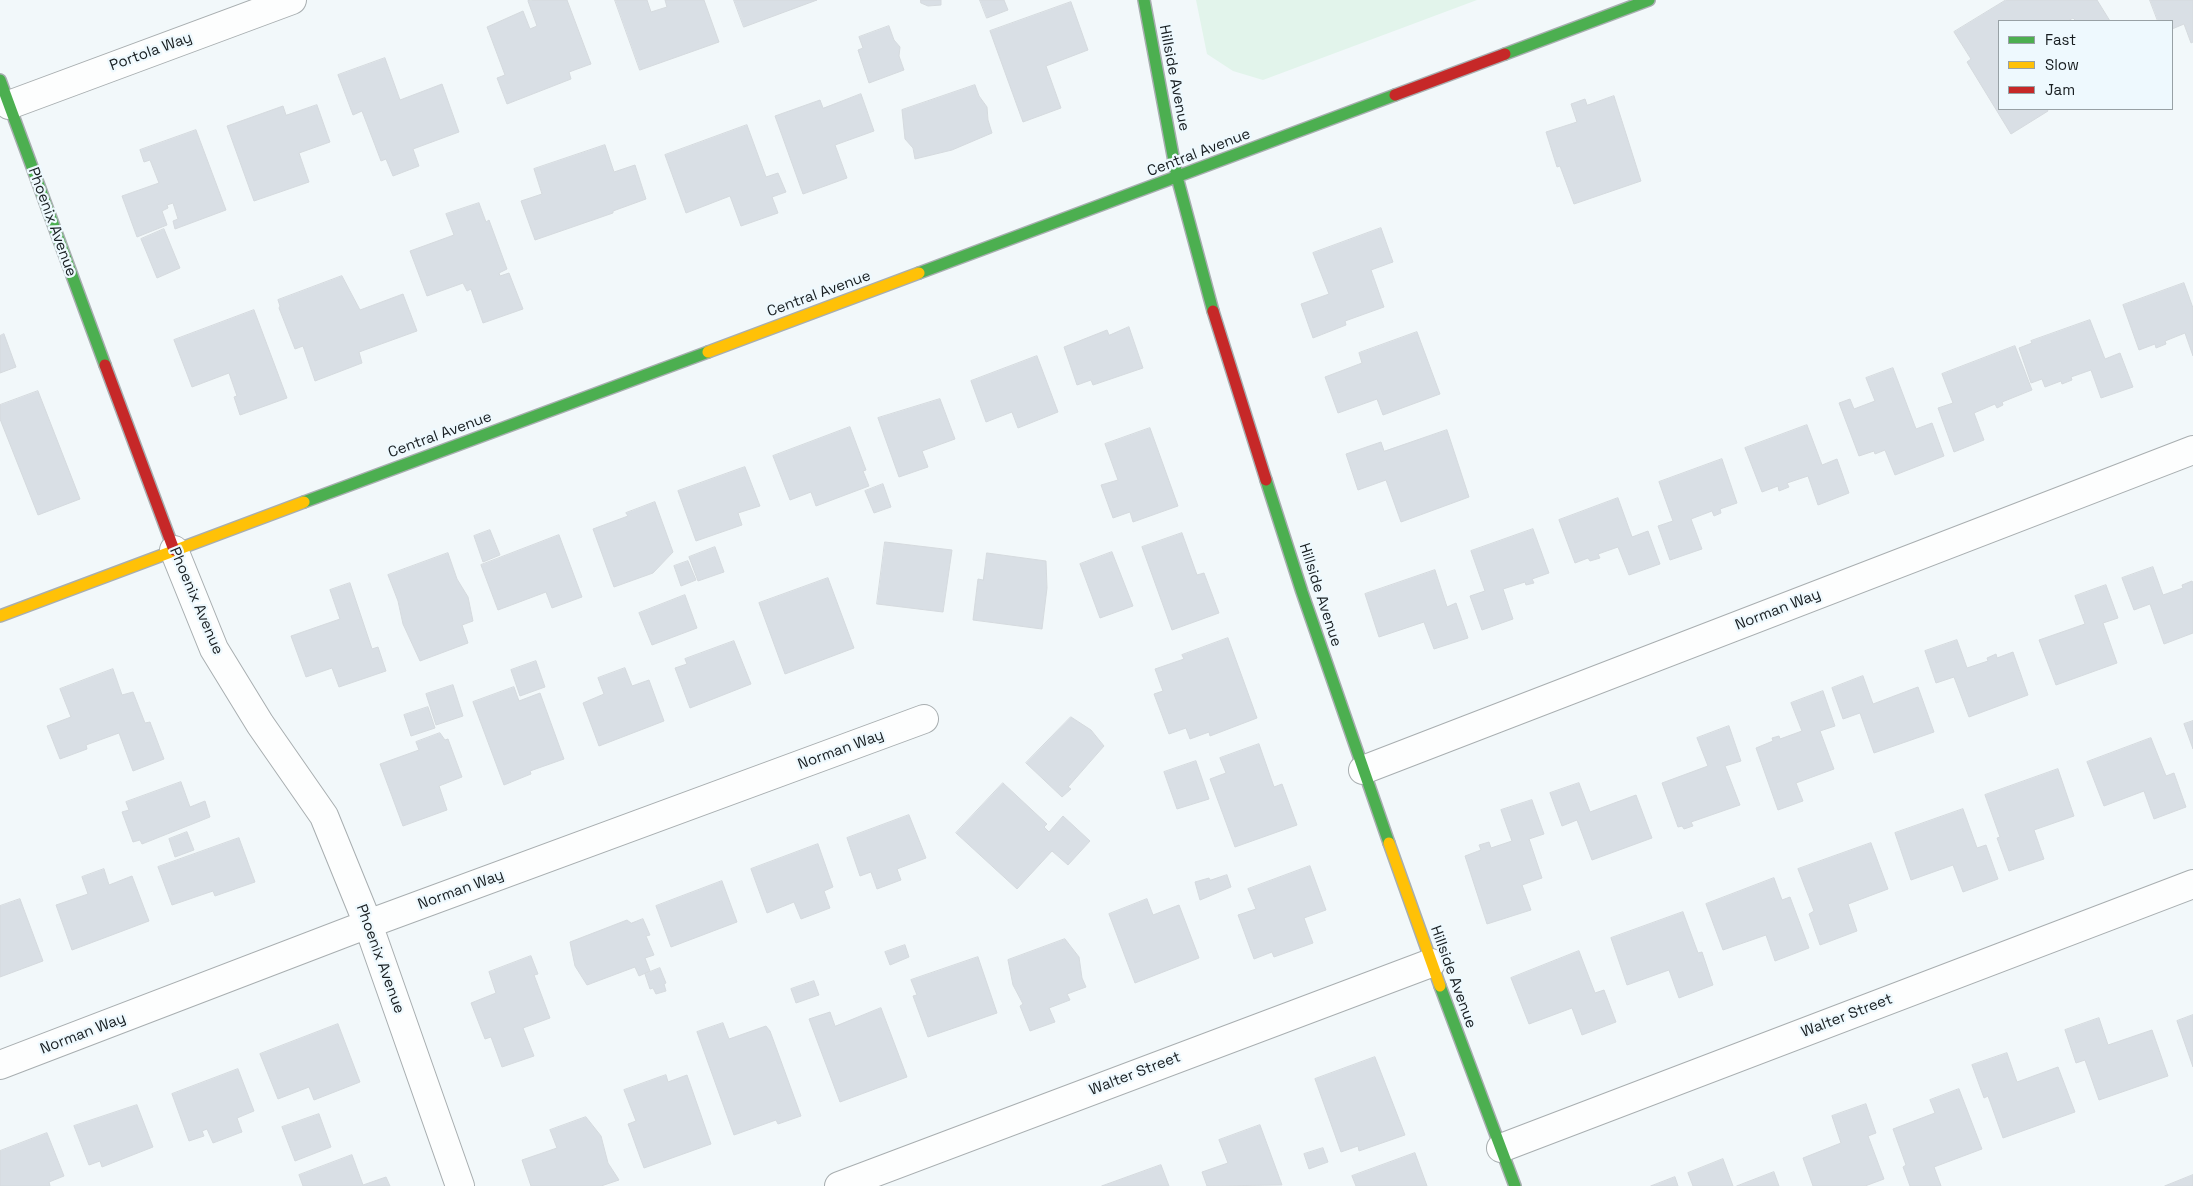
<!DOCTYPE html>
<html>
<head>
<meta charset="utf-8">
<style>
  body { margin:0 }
  #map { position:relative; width:2193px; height:1186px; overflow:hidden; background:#f2f8fa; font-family:"Space Grotesk",sans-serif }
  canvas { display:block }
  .legend { position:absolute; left:1998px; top:20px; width:175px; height:90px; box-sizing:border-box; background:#eef9fe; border:1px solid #98a1a5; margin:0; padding:6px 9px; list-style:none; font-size:15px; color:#171d20 }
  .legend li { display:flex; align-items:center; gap:10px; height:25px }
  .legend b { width:25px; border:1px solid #98a1a5 }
</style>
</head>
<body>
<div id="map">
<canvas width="2193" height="1186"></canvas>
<ul class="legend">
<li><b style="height:6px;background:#4caf50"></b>Fast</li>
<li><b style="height:6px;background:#ffc107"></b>Slow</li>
<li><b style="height:6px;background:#c62828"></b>Jam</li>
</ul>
</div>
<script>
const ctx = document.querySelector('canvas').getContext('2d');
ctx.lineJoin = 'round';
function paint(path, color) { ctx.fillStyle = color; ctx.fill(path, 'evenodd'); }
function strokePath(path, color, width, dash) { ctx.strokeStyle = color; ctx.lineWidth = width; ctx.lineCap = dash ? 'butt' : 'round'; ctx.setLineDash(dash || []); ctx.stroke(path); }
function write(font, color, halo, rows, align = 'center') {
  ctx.font = font + ' "Space Grotesk",sans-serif'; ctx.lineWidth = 4.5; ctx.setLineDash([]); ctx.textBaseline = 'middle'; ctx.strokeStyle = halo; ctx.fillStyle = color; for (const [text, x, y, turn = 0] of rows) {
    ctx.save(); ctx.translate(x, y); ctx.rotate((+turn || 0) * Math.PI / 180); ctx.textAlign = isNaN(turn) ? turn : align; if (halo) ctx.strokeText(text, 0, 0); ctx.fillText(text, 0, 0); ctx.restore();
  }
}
paint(new Path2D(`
  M1196,0H1477L1263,80L1233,71L1207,54Z`), '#e2f4eb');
const building = new Path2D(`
  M532,0H567L591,64L569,72L571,79L507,104L497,78L505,75L487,27L523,11L530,29L537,26L528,1Z
  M615,0H647L651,12L667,7L665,0H704L719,42L640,70Z
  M734,0H817L744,27Z
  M921,0H941V5L928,6L921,3Z
  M980,0H1004L1008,10L987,18Z
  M2006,0H2097L2110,21H2076L2073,18L2068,21H1999V109H2047L2048,111L2011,134L1967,62L1971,59L1954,32Z
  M2150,0H2193V42L2191,43L2184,24L2172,29V21H2158Z
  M1071,2L1088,50L1046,66L1061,108L1023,122L990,31Z
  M889,26L894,40L900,47L899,56L904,70L869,83L858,50L863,48L859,37Z
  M385,58L400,100L442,84L459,132L413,149L419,166L393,176L386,159L381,161L362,111L353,115L338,75Z
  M975,85L979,96L987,107L988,120L992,133L952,150L915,159L913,148L905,139L902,110Z
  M861,94L874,131L835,145L847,178L803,194L775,116L820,100L823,108Z
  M1614,96L1641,181L1574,204L1560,166L1557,167L1546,132L1577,122L1571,104L1585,99L1587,105Z
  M317,105L330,142L299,153L309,182L254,201L227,126L283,106L286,115Z
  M747,125L766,177L778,173L786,192L772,197L778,213L741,226L730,196L686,213L665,155Z
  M196,130L226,210L175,229L173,221L178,219L173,203L167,205L168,208L162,211L167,225L137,237L122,196L159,183L150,160L144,162L140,150Z
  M605,145L614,172L635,165L646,199L613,211V213L535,240L521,201L542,194L534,169Z
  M479,203L486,222L489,220L507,269L499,273L500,276L509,273L523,309L483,323L471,289L467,291L463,283L427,296L410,251L454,235L446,214Z
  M1381,228L1393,262L1371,270L1384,307L1345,321L1346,325L1313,338L1301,304L1329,294L1313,253Z
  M164,229L180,268L157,278L141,239Z
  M342,276L360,310L403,294L417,331L359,352L362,363L315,381L303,346L295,349L279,308L280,306L278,300Z
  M2184,283L2193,308V356L2185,333L2165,341L2166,344L2156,348L2155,344L2139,350L2123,305Z
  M254,310L287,398L240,415L234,397L237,396L229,373L192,387L174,340Z
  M2090,320L2105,359L2120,353L2133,387L2101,398L2091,370L2071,377L2072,380L2062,384L2061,381L2045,387L2042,379L2031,383L2019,348L2032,343L2031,341Z
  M1129,327L1143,368L1093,385L1091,380L1077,385L1064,347L1107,330L1109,335Z
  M1417,332L1440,394L1383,415L1377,399L1338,413L1325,377L1362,363L1359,353Z
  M4,334L16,367L0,373V336Z
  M2015,346L2032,390L2002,402L2003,405L1997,408L1995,404L1974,413L1984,440L1954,452L1938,408L1953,403L1942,374Z
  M1037,356L1058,412L1018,428L1012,412L986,422L971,381Z
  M1893,368L1916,429L1932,423L1944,456L1895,475L1885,450L1875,454L1874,451L1859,456L1839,403L1850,399L1854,409L1875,401L1866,378Z
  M38,391L80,499L38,515L0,419V405Z
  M940,399L955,439L922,451L928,467L899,477L878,418Z
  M1807,425L1822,465L1837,459L1849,493L1818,505L1808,476L1787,483L1789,487L1779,491L1778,486L1762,492L1745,448Z
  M850,427L866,470L863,471L869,486L816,506L811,492L790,500L773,456Z
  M1150,428L1178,506L1133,522L1130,512L1113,518L1101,485L1118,480L1105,444Z
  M1447,430L1469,497L1401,522L1386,480L1358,490L1346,454L1381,442L1384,451Z
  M1722,459L1737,503L1720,509L1721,513L1714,516L1712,511L1691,519L1702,549L1670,560L1658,526L1673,521L1659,482Z
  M745,467L760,506L738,513L742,525L696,541L678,491Z
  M883,484L891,507L874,513L865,491Z
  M1618,498L1632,537L1648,531L1660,564L1629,575L1618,547L1598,554L1600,558L1590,561L1588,558L1575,563L1559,520Z
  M655,502L673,552L653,573L614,587L593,529L628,516L626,513Z
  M1533,529L1549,573L1532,579L1534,583L1526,585L1525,582L1503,589L1513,619L1482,630L1470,596L1485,591L1471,551Z
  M490,530L500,555L483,562L474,536Z
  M1182,533L1197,575L1204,573L1219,613L1172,630L1142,547Z
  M559,535L582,597L552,608L546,592L498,610L481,565Z
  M885,542L952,550L943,612L877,604Z
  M715,547L724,572L698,581L689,557Z
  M1112,552L1133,606L1100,618L1080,564Z
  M448,553L457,579L468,597L473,621L462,625L468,643L420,661L403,624L398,601L388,575Z
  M987,553L1046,561L1047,588L1042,629L973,620L978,579L983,580Z
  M688,561L696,580L681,586L674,566Z
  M2153,567L2163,595L2183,588L2182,585L2192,581L2193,583V633L2164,644L2150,604L2134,610L2122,578Z
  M1435,570L1447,607L1456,603L1468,638L1434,649L1424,622L1379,637L1365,594Z
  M828,578L854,648L785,674L759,603Z
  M350,583L372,649L378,647L386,671L339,687L332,668L306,677L291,636L340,619L330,590Z
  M2106,585L2118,618L2103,623L2117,663L2056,685L2039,640L2085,624L2075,596Z
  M685,595L697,628L652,645L639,613Z
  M1228,638L1257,718L1210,736L1209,732L1190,739L1186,728L1169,734L1154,694L1163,691L1155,669L1184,659L1182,655Z
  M1957,640L1967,668L1988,661L1987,658L1996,654L1997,658L2013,652L2028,695L1969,717L1954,677L1936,683L1925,651Z
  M734,641L751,684L690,708L675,668L687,664L685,659Z
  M536,661L545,687L520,696L511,670Z
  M625,668L632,686L649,680L664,721L599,746L583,703L604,694L598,678Z
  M113,669L122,695L133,692L145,723L150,722L164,759L133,771L119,733L86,745L87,749L60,759L47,726L71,717L60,689Z
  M1863,676L1873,704L1918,687L1934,732L1874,753L1860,713L1843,719L1832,688Z
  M453,685L463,716L436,725L426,694Z
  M514,687L519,701L540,693L564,759L530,771L531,774L504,785L473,702Z
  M1823,691L1835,726L1820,731L1834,769L1796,783L1803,801L1778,810L1756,748L1773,741L1772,738L1779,736L1780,739L1802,731L1791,703Z
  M428,707L435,728L411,736L404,715Z
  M1071,717L1091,730L1104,746L1068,787L1071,789L1062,797L1026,763Z
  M2193,721V749L2184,724Z
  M1729,726L1741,761L1725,766L1740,805L1691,822L1693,826L1684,829L1682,826L1678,827L1662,783L1708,766L1697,738Z
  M440,733L445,740L448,739L462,777L439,786L447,810L403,826L380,764L419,750L416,742Z
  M2151,738L2166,776L2174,773L2186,807L2154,819L2144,791L2104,806L2087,762Z
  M1259,744L1274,787L1282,784L1297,825L1235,847L1210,779L1226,773L1220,758Z
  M1196,761L1209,799L1177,809L1164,772Z
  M2058,769L2074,816L2034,830L2044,859L2009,871L1997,838L2000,837L1985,795Z
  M181,782L190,807L205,801L210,817L142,844L140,840L133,842L122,812L129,810L126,802Z
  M1003,783L1047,824L1044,827L1049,832L1063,816L1090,841L1068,865L1052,851L1017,889L956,833Z
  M1579,783L1590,812L1636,795L1652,838L1592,860L1577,820L1562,826L1550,793Z
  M1532,800L1544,834L1529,839L1542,878L1522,885L1531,910L1487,924L1465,856L1481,850L1479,845L1489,842L1491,848L1512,841L1501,810Z
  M1963,809L1977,848L1986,845L1998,879L1963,892L1953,865L1911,880L1895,833Z
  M909,815L926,858L897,869L901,880L877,889L871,872L860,876L847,838Z
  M187,832L194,850L175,857L169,839Z
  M239,838L255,882L215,896L213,891L172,905L158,867Z
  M1871,843L1888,889L1848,904L1857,931L1820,945L1809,914L1814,911L1798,869Z
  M818,844L833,887L824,891L830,908L801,919L794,902L767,913L751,869Z
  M1310,866L1326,910L1304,918L1313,943L1274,957L1272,952L1254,959L1238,915L1256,909L1248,889Z
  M104,869L109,885L132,876L149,921L72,950L56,905L88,894L82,877Z
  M1227,875L1231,887L1200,900L1195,882L1209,878L1210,880Z
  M1774,878L1782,900L1790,897L1809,948L1775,961L1766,935L1723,950L1706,904Z
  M722,881L737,922L671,947L656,906Z
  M20,899L43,961L0,977V906Z
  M1147,899L1153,915L1179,905L1199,958L1135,983L1109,914Z
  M1683,912L1698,953L1702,952L1713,985L1679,998L1669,970L1627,985L1611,938Z
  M643,919L650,935L646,936L654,955L645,958L650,971L639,976L635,967L587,985L575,966L570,942L627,920L631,923Z
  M1065,939L1079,957L1082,978L1086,987L1067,994L1070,1000L1049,1008L1055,1022L1030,1031L1020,1006L1023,1004L1013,985L1008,960Z
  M905,945L909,957L890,965L885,952Z
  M1579,951L1595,993L1604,990L1616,1022L1582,1035L1572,1008L1529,1024L1511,978Z
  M531,956L538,974L534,975L550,1018L523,1028L534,1056L502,1067L491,1037L485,1039L471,1003L496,993L489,972Z
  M978,957L997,1013L928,1037L913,996L917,995L911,980Z
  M660,968L666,983L664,984L666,991L656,994L653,988L650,989L645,974Z
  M814,981L819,995L796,1003L791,989Z
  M881,1008L907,1077L840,1102L809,1019L830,1012L835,1026Z
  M2193,1015V1067L2177,1021Z
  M2099,1018L2108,1045L2152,1030L2168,1076L2099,1100L2085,1060L2076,1063L2065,1030Z
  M723,1023L729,1039L766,1026L770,1031L801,1116L778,1124L776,1120L734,1135L697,1032Z
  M338,1024L360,1082L314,1100L309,1087L278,1099L260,1054Z
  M2007,1053L2017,1082L2058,1067L2075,1112L2003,1138L1988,1096L1984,1098L1972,1065Z
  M1375,1057L1405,1135L1359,1151L1358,1146L1341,1152L1315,1079Z
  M238,1069L254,1111L237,1118L242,1132L213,1143L207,1129L202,1131L204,1136L189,1141L172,1094Z
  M666,1075L668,1082L687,1075L711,1144L644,1168L628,1124L636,1121L624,1090Z
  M1959,1089L1982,1149L1934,1167L1941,1186H1910L1903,1167L1906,1165L1893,1129L1935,1113L1930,1100Z
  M1866,1104L1876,1133L1868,1136L1884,1179L1865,1186H1813L1803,1158L1841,1143L1832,1116Z
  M137,1105L153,1147L102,1167L100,1161L89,1165L74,1126Z
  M319,1114L331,1147L295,1161L282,1127Z
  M586,1117L601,1136L608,1163L619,1180L601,1186H531L522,1160L557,1148L550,1130Z
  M1260,1125L1282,1185L1207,1186L1202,1172L1228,1163L1219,1140Z
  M47,1133L64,1176L49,1182L50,1186H0V1151Z
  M1323,1148L1328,1162L1309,1169L1304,1154Z
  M1415,1153L1427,1186H1356L1352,1176Z
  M352,1155L363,1185L386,1177L390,1186H303L299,1175Z
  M1723,1159L1733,1186H1693L1688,1173Z
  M1161,1165L1169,1186H1102Z
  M1774,1172L1779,1186H1737Z
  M2193,1175V1186H2165Z
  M1675,1177L1678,1186H1651Z`);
paint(building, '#d9dfe5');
strokePath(building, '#d5dade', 1);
const street = new Path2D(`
  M9,105L292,0
  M174,550L214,649L260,724L324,816L368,924L460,1186
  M1363,770L2193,450
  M0,1065L368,924L924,719
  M1501,1148L2193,884
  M839,1186L1431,963`);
const fast = new Path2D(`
  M1144,0L1177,177L1213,311
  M1505,54L1649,0
  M0,80L105,365
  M919,273L1395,95
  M1266,480L1302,592L1389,843
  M304,502L708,352
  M1440,986L1515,1186`);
const slow = new Path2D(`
  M708,352L919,273
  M0,616L304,502
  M1389,843L1440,986`);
const jam = new Path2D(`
  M1395,95L1505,54
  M1213,311L1266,480
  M105,365L174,550`);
strokePath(street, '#a8aeb0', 30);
strokePath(fast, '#a8aeb0', 14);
strokePath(slow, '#a8aeb0', 14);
strokePath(jam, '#a8aeb0', 14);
strokePath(street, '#fdfefe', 28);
strokePath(fast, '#4caf50', 11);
strokePath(slow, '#ffc107', 11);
strokePath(jam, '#c62828', 11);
write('15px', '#171d20', '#eef9fe', [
  ["Portola Way",151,52,-20],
  ["Hillside Avenue",1174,78,79],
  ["Central Avenue",1199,153,-21],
  ["Phoenix Avenue",52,222,70],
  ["Central Avenue",819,294,-20],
  ["Central Avenue",440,435,-20],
  ["Hillside Avenue",1320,595,72],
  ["Phoenix Avenue",196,601,67],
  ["Norman Way",1778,610,-21],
  ["Norman Way",841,750,-20],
  ["Norman Way",461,890,-20],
  ["Phoenix Avenue",380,959,70],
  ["Hillside Avenue",1453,977,70],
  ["Walter Street",1847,1016,-21],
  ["Norman Way",83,1034,-21],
  ["Walter Street",1135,1074,-21]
]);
</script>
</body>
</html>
